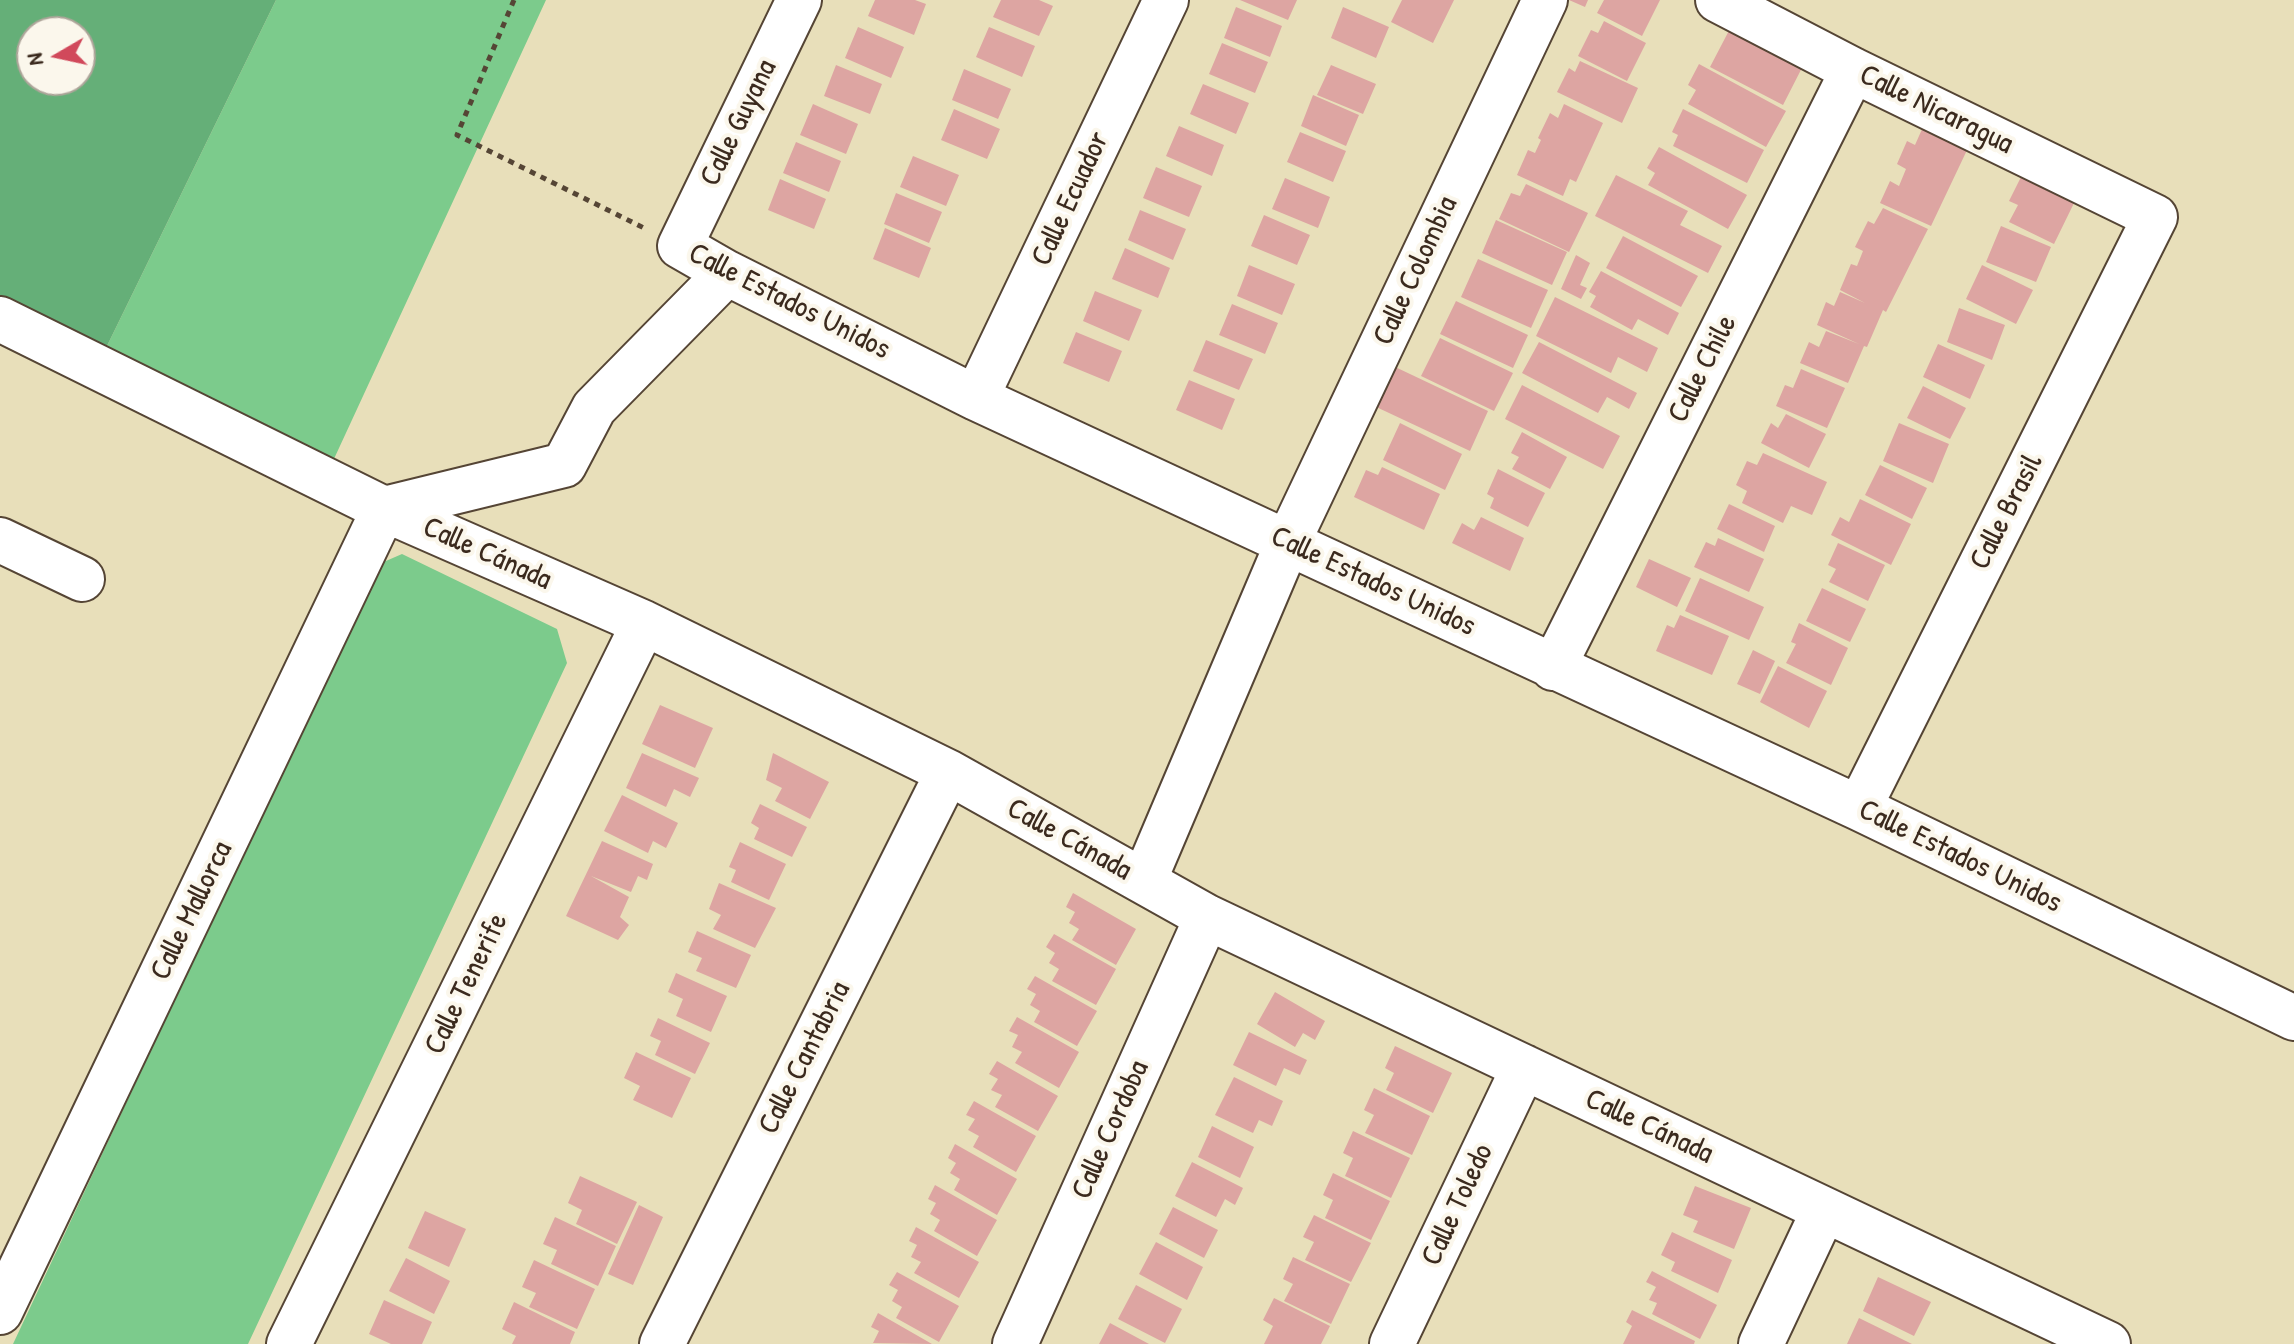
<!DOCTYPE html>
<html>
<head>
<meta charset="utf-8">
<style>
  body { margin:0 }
  #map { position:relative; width:2294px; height:1344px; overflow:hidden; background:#e8dfba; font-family:"Patrick Hand",sans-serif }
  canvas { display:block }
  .north { position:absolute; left:16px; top:16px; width:80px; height:80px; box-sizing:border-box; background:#fbf7ec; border:2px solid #aea59a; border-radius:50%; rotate:261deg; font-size:22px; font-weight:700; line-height:32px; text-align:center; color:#3b2a1e }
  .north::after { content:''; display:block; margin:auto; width:28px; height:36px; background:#d1495b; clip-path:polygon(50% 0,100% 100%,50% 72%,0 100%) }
</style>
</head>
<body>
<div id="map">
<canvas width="2294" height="1344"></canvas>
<div class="north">N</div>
</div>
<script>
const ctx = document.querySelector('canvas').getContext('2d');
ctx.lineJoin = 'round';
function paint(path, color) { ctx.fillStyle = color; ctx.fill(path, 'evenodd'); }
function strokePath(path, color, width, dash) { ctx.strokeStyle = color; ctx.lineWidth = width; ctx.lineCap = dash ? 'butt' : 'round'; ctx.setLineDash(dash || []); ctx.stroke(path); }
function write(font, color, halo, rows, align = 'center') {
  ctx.font = font + ' "Patrick Hand",sans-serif'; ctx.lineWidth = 8; ctx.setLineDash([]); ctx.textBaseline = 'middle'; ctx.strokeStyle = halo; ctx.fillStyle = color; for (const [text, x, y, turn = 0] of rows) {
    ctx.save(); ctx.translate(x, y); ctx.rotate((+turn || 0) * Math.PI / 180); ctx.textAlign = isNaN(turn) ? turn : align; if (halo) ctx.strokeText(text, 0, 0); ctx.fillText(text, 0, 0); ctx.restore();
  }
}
paint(new Path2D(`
  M276,0H546L333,461L105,350Z
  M402,554L557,629L567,663L248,1344H13L379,564Z`), '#7ccb8c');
paint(new Path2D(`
  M0,0H276L105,350L0,299ZM32,32H80V80H32Z`), '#65af78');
paint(new Path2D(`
  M875,0H915L926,4L914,35L868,16Z
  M1001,0H1039L1053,6L1039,36L993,17Z
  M1240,0H1297L1288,20Z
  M1402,0H1454L1433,43L1391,22Z
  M1569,0H1588L1585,7Z
  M1604,0H1660L1642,36L1597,13Z
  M1236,7L1282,26L1270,57L1224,38Z
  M1343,7L1389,27L1376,58L1331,38Z
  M1604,21L1646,43L1627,81L1578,56L1591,30L1598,33Z
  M1734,21L1807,58L1783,105L1710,67Z
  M858,27L904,47L891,78L845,58Z
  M989,27L1035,46L1022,77L976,57Z
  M1222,43L1268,62L1255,93L1209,74Z
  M1580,61L1638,88L1622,123L1557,92L1569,68L1575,72Z
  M1699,64L1786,111L1766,147L1688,104L1696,90L1688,85Z
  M836,65L882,84L870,114L824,96Z
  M1331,65L1376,84L1363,114L1317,95Z
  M964,69L1011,89L998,119L952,100Z
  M1203,84L1249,103L1236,134L1190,114Z
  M1313,95L1359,115L1346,146L1301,126Z
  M813,104L858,124L846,154L800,135Z
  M1564,104L1603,123L1576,182L1570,179L1563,196L1517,175L1528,150L1535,153L1541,140L1538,138L1550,113L1558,118Z
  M954,109L1000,129L987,159L941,140Z
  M1683,109L1764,150L1747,183L1673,146L1678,135L1672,132Z
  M1179,126L1224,145L1212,176L1166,156Z
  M1923,127L1968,148L1931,226L1880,203L1890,181L1899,186L1906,169L1897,164L1907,141L1915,145Z
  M1300,132L1346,151L1333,182L1287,162Z
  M796,142L841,161L829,192L783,173Z
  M1659,147L1747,195L1728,229L1648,185L1655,173L1647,168Z
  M913,156L959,175L946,206L900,187Z
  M1156,167L1202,186L1189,217L1143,198Z
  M1616,175L1688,211L1680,225L1722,246L1708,273L1595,216Z
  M2021,177L2074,203L2054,244L2009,222L2018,205L2009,201Z
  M1285,178L1330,197L1318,228L1272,209Z
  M780,179L826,199L814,229L768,210Z
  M1526,184L1588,213L1569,252L1499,219L1511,193L1520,196Z
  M896,193L942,212L929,243L884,224Z
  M1883,208L1928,229L1886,312L1883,310L1867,347L1864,346L1848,383L1800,363L1809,342L1819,347L1826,331L1859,344L1817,325L1826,302L1834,306L1840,292L1865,303L1840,290L1851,264L1857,266L1863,251L1855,247L1868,221L1874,224Z
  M1140,210L1186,229L1173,260L1128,240Z
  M1264,215L1310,235L1297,265L1251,246Z
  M1496,220L1567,252L1552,285L1482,253Z
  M2001,226L2051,247L2036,282L1986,262Z
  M885,228L931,248L919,278L873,259Z
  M1623,236L1698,276L1681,307L1606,268Z
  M1125,248L1170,268L1158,298L1112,279Z
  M1576,255L1590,263L1580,285L1587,288L1581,299L1561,289Z
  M1478,259L1548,290L1531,328L1461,297Z
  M1249,265L1295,284L1282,315L1237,296Z
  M1982,265L2033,290L2016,324L1966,299Z
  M1601,271L1679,313L1668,335L1638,319L1632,330L1590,307L1596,296L1589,292Z
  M1095,291L1142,310L1129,341L1083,321Z
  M1555,297L1658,348L1647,372L1618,357L1611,373L1536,336Z
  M1456,301L1528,335L1513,368L1440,334Z
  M1232,304L1278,323L1265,354L1219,335Z
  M1959,308L2005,325L1992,360L1947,342Z
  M1076,332L1122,351L1109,382L1063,363Z
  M1440,338L1513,373L1494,411L1421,376Z
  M1206,340L1253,359L1239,390L1193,371Z
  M1539,342L1637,393L1629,409L1607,397L1598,413L1522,373Z
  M1938,344L1985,365L1970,399L1923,377Z
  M1391,365L1488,411L1470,451L1372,405Z
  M1801,369L1845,388L1827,428L1776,406L1785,385L1793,388Z
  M1189,380L1235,399L1222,430L1176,410Z
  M1522,385L1620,436L1603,469L1505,419Z
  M1923,386L1966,408L1950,439L1907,418Z
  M1786,414L1826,434L1809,468L1761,443L1771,423L1778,428Z
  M1400,423L1462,454L1445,490L1383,460Z
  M1899,423L1949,444L1933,483L1883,461Z
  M1522,432L1567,457L1550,489L1512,469L1519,457L1511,453Z
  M1763,453L1827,482L1812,515L1791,506L1783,523L1742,503L1747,491L1736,485L1747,461L1757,465Z
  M1880,465L1927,488L1912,519L1865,495Z
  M1382,467L1440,494L1424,530L1354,497L1366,470L1378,475Z
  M1498,469L1545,493L1528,527L1490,508L1494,498L1487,494Z
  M1860,499L1911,524L1891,565L1831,535L1840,517L1849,522Z
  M1729,504L1775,526L1764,552L1717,529Z
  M1481,517L1524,538L1510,571L1452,543L1462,523L1474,530Z
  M1718,538L1764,559L1749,592L1694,567L1706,542L1715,546Z
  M1838,543L1885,565L1868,601L1829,582L1836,569L1828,565Z
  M1649,559L1691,578L1677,607L1636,587Z
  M1700,578L1764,607L1749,640L1685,611Z
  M1822,588L1866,609L1850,642L1806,621Z
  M1680,615L1729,636L1712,675L1656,651L1667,625L1674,628Z
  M1799,623L1848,648L1831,685L1786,663L1796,644L1791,642Z
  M1753,650L1775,661L1760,694L1737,684Z
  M1778,666L1827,691L1809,728L1760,702Z
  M660,705L713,728L695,768L642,744Z
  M642,753L699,778L690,797L674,789L666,807L626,788Z
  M773,753L829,782L810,819L775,801L782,788L766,780Z
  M622,795L678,823L666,848L653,841L648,853L604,831Z
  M760,804L807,827L792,857L754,839L759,828L751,823Z
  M602,841L653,864L647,880L638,876L631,892L591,876L629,897L620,917L629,925L618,940L566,916Z
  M740,842L786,864L769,900L731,882L736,870L729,867Z
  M719,883L776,908L755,948L713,929L721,915L709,909Z
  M1073,893L1136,929L1116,965L1072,940L1079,929L1069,923L1075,912L1066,907Z
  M697,931L751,955L736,988L696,971L702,958L688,952Z
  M1054,934L1116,969L1096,1005L1052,981L1059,969L1049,963L1055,953L1046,947Z
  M676,973L727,996L711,1032L676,1016L683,999L668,992Z
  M1035,976L1097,1011L1077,1046L1034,1022L1040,1011L1030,1005L1036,994L1027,989Z
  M1275,992L1325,1021L1315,1040L1303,1033L1295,1047L1257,1024Z
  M1017,1017L1079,1052L1059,1088L1015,1063L1022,1052L1012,1047L1018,1035L1009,1031Z
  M658,1018L710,1043L695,1074L655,1055L661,1041L650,1036Z
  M1249,1032L1307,1060L1300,1075L1284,1068L1276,1086L1233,1065Z
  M1395,1046L1452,1073L1433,1113L1386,1090L1394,1073L1385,1068Z
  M636,1052L691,1078L672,1118L633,1100L640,1086L624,1078Z
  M997,1061L1058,1096L1038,1131L995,1107L1002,1095L991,1090L998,1079L989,1074Z
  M1234,1077L1283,1101L1272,1126L1259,1120L1253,1133L1215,1115Z
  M1374,1088L1430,1116L1412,1155L1365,1133L1374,1115L1364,1110Z
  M974,1101L1036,1136L1016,1172L973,1147L979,1136L968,1130L975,1119L966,1115Z
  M1212,1126L1254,1147L1240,1178L1198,1157Z
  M1353,1131L1410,1158L1391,1198L1345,1176L1353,1158L1343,1153Z
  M955,1144L1017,1179L997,1215L954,1190L960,1179L950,1173L956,1163L948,1158Z
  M1192,1162L1243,1188L1235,1205L1225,1199L1216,1217L1175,1196Z
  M1333,1173L1390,1201L1371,1240L1325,1218L1333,1200L1323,1195Z
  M580,1176L637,1202L617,1244L576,1224L582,1210L568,1203Z
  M935,1185L997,1220L977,1256L934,1231L940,1220L930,1214L936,1203L928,1199Z
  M1695,1186L1751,1208L1734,1249L1693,1232L1698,1221L1683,1215Z
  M639,1205L663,1217L633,1285L608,1274Z
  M1173,1207L1218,1230L1204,1258L1159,1234Z
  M425,1211L466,1229L449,1267L408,1248Z
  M1314,1215L1371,1243L1351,1282L1305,1260L1314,1242L1303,1237Z
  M555,1217L616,1246L598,1286L551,1264L557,1250L543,1244Z
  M916,1227L979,1262L959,1298L914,1273L921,1262L911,1257L917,1245L909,1241Z
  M1672,1232L1732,1260L1718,1293L1671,1271L1675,1262L1661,1255Z
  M1156,1242L1203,1267L1187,1300L1139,1274Z
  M1293,1257L1350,1284L1331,1324L1284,1301L1293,1284L1283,1279Z
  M406,1258L450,1281L434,1314L389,1291Z
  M534,1260L595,1289L577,1329L529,1307L536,1293L522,1287Z
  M1652,1271L1717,1305L1700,1339L1652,1314L1657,1303L1649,1300L1656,1287L1646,1282Z
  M897,1272L959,1306L939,1342L896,1318L902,1307L892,1301L898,1290L889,1285Z
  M1878,1277L1931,1302L1914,1336L1863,1311Z
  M1136,1285L1182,1309L1165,1343L1118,1319Z
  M1274,1298L1330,1326L1321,1344H1264L1273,1326L1263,1320Z
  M384,1300L432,1322L422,1344H391L369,1334Z
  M514,1302L575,1332L570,1344H512L516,1336L502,1329Z
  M1632,1310L1695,1341L1694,1344H1623L1632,1326L1626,1322Z
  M878,1313L932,1344L873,1343L879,1331L871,1327Z
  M1859,1318L1912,1344H1847Z
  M1110,1323L1149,1344H1099Z`), '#dda5a2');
const minor = new Path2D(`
  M799,0L680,246L727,273L976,398L1859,808L2294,1018
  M1718,0L1853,70L2155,217L1859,808
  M0,319L384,509L644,623L948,772L1207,917L2108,1344
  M976,398L1166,0
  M0,540L82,579
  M1553,668L1853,70
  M1144,881L1288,542L1545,0
  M0,1312L384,509L564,465L594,408L727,273
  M289,1344L644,623
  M662,1344L948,772
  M1015,1344L1207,917
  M1392,1344L1524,1067
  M1761,1344L1824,1210`);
strokePath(minor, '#554535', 48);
strokePath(new Path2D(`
  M514,0L457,135L644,228`), '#554535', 5, [6, 6]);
strokePath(minor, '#fff', 44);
write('30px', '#3b2a1e', '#fbf7ec', [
  ["Calle Nicaragua",1936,110,26],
  ["Calle Guyana",739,123,-64],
  ["Calle Ecuador",1071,199,-65],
  ["Calle Colombia",1416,271,-65],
  ["Calle Estados Unidos",789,302,27],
  ["Calle Chile",1703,369,-63],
  ["Calle Brasil",2007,512,-63],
  ["Calle Cánada",487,554,24],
  ["Calle Estados Unidos",1373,582,25],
  ["Calle Cánada",1069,840,29],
  ["Calle Estados Unidos",1960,857,26],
  ["Calle Mallorca",192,911,-64],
  ["Calle Tenerife",467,984,-64],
  ["Calle Cantabria",805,1058,-63],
  ["Calle Cánada",1649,1127,25],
  ["Calle Cordoba",1111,1130,-66],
  ["Calle Toledo",1458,1205,-65]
]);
</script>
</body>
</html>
